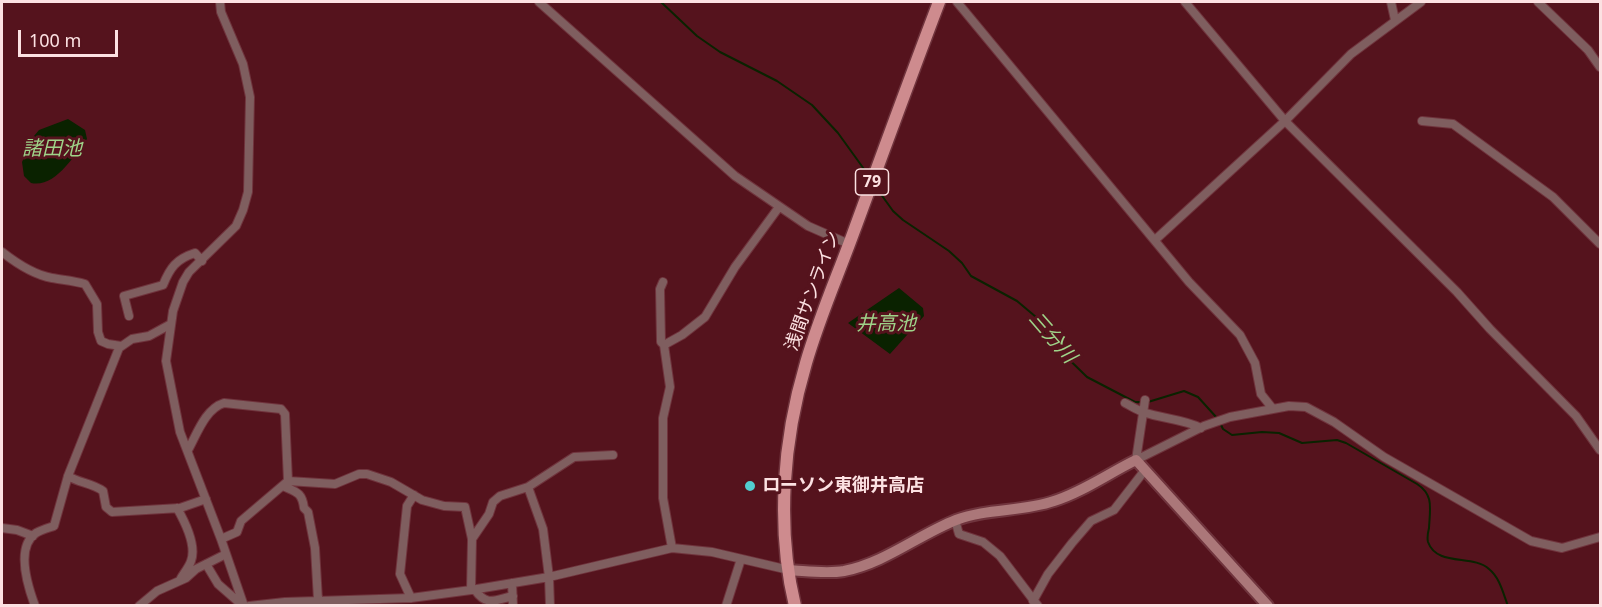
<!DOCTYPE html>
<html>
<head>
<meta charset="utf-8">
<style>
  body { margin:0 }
  #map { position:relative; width:1602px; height:607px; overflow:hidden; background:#55131d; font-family:"Noto Sans",sans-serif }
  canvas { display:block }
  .frame { position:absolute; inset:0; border:3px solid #fce1e2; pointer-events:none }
  .scale { position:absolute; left:18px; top:30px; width:100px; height:27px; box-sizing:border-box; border:3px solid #fce1e2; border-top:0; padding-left:8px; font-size:18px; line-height:21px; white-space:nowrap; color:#fce1e2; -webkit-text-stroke:4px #55131d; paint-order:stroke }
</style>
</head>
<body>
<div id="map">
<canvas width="1602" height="607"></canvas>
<div class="frame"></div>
<div class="scale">100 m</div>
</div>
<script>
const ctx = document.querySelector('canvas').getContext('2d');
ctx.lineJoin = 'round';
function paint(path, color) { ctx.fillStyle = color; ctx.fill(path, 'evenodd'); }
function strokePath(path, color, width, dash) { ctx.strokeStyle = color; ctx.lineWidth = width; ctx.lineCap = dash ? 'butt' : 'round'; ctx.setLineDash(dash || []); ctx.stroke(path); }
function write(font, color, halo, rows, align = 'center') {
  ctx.font = font + ' "Noto Sans","Noto Sans JP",sans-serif'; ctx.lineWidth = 6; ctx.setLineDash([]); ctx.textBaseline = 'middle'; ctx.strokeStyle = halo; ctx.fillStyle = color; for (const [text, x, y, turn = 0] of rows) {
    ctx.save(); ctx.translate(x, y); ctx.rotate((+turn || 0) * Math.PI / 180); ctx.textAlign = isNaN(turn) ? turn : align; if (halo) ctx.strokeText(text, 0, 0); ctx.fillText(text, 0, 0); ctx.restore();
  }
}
paint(new Path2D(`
  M68,119L85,130L87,139C74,155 56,188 31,183L24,176L22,162L34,136L39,130Z
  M899,288L923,308L924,316L890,354L848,323Z`), '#0a2200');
strokePath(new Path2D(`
  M661,2L697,36L720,52L777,81L812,105L838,133L869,176
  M875,186L893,211L903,220L949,251L962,263L971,276L1017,301L1036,317L1046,337L1087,377L1135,402H1142
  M1148,402L1184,391L1198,397L1217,418
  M1220,423L1223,429L1232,435L1262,432L1279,433L1302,443L1337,440L1346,443L1417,484C1434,495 1430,508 1429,528C1428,532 1427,538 1428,542C1437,567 1473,554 1489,569C1500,578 1503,593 1508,606`), '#0a2200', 2);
const street = new Path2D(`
  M220,2L221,12L243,64L250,97L248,192L243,210L236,226L189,272L183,282L173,311L166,361L180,432L221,539L244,606
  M539,2L735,176L808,226L849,244
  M957,2L1189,282L1240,335L1255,363L1261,394L1273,409
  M1185,2L1285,121L1457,292L1490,329L1576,416L1600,450
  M1391,2L1395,20
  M1538,2L1588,50L1600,67
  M1422,121L1453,124L1553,197L1600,244
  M1155,240L1285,121L1351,54L1421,2
  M2,252C16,263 34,275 52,278C63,280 74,281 85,284L97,304L98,332L101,341L108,344L121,346
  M663,282L660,289L661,342L664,345L670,387L663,418V498L672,548
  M129,316L124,296L163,285C170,268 176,259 195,253L202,261
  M664,345L682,335L705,317L735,267L779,207
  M1125,403C1131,406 1137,410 1143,412C1163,419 1183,419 1201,428
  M188,450C197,434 205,409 224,403L281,409L285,414L288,481
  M1136,460L1204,426L1230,417L1289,406L1306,407L1334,422L1384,457L1531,541L1562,548L1600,537
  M1136,460L1145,400
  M68,476C79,483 92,483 103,491L106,507L112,512L180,508L206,499
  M283,486C296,492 302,492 304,508L308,512L315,548L318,600
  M528,487L543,529L549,577L550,606
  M177,508C185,522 197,545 191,561C189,567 184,573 181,578
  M955,520L959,534L983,542L1000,556L1038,606
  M2,528L17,530L33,536
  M221,539L237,532L241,521L288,481L335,484L359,474H367L391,482L422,500L444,506L465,507L472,539L471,590
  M472,539L489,514L493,502L500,496L528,487L574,457L613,455
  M206,564L218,584L242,605
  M512,583L513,606
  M475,590C487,607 495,600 513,596
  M411,598L400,574L407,506L414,495
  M1033,601L1048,574L1072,543L1091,521L1114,510L1145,470
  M35,606C28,587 15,547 36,533C41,530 48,528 54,526L68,476L119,348L132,339L149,336L171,324
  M139,606L157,591L186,578L196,569L226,554
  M249,606L285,602L411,598L471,590L549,577L672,548L712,552L789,570
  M726,606L741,559`);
const secondary = new Path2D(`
  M789,570C807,571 826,574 844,571C885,563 918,535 956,520C988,508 1022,512 1054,501C1083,492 1109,473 1136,460L1268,606`);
const primary = new Path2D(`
  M795,606C776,527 783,440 806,363C819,318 838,275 854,231C882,155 910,78 939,2`);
strokePath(street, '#70343d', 10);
strokePath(secondary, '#70343d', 14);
strokePath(primary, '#70343d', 15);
strokePath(street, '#7f5e5f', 8);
strokePath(secondary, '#ab7779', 10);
strokePath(primary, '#ce8b8e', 12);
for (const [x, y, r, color] of [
  [750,486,6,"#52cdcf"]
]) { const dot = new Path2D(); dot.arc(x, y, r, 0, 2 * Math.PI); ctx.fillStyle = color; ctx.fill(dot); strokePath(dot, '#55131d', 2); }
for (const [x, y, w] of [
  [872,182,33]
]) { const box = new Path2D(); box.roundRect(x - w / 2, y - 13, w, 26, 4.5); ctx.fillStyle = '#55131d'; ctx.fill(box); strokePath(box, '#fce1e2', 1.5); }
write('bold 16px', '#fce1e2', null, [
  ["79",872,182]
]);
write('18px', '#fce1e2', '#55131d', [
  ["浅間サンライン",813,291,-70]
]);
write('bold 18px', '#fce1e2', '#55131d', [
  ["ローソン東御井高店",762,486]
], 'left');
write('italic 20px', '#9fd389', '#55131d', [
  ["諸田池",52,149],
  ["井高池",886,324],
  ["三分川",1052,338,49]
]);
</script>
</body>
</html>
